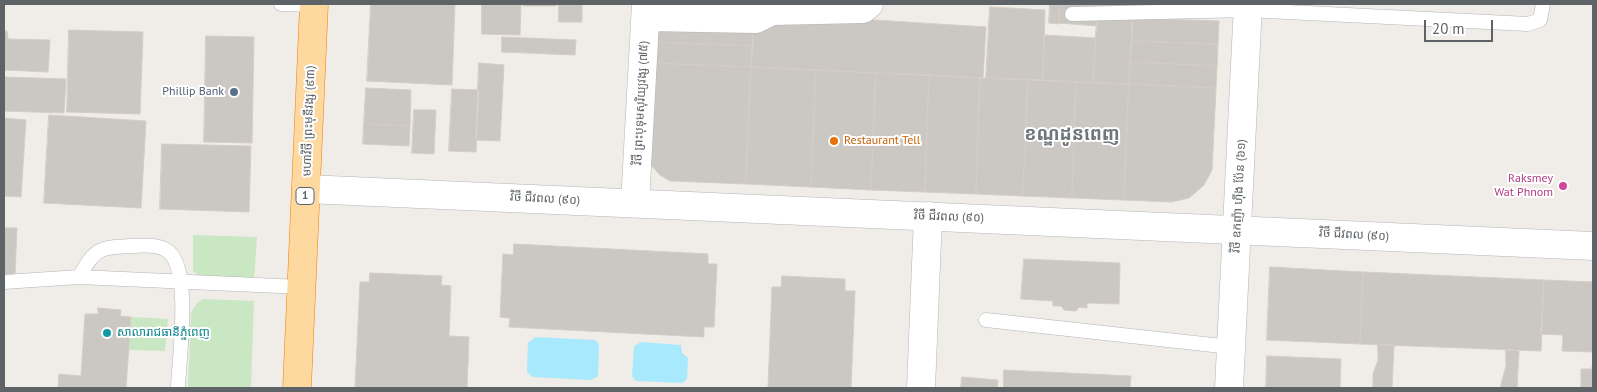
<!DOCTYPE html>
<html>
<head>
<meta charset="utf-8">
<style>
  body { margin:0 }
  #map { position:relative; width:1597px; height:392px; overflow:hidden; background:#f0ece7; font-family:"PT Sans",sans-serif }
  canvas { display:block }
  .frame { position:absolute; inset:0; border:5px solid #5e6367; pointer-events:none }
  .scale { position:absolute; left:1424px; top:20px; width:69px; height:22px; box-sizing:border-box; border:2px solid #5e6367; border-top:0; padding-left:6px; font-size:15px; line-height:18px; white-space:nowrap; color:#5e6367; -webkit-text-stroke:4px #fff; paint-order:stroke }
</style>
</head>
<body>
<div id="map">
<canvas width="1597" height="392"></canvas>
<div class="frame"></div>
<div class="scale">20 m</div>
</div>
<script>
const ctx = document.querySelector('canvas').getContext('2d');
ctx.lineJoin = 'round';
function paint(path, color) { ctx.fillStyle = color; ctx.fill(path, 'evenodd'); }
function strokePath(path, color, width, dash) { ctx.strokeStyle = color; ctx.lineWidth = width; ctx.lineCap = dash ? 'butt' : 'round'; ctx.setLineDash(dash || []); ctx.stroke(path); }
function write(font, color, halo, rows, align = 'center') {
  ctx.font = font + ' "PT Sans","Noto Sans Khmer",sans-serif'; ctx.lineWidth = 4; ctx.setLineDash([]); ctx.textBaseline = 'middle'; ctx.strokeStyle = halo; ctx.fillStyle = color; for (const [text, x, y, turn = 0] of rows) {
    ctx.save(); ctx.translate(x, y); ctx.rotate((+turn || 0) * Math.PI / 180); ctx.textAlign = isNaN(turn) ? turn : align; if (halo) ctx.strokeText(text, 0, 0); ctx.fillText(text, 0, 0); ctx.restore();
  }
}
paint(new Path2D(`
  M193,235L257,237L254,279L200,277L193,271Z
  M203,299L254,301L251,388H188L191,313L196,304Z
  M131,317L168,319L165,351L129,350Z`), '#cae7c4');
paint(new Path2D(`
  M535,337L595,340L599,344L598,376L591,380L532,377L527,372L528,343Z
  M641,342L681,345L682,353L688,358L687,379L682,383L636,381L632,376L634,346Z`), '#a8e9fe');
const building = new Path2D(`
  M371,4H455L452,85L367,81Z
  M482,4H521L520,35L482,34Z
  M524,4H556V6H524Z
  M559,4H582V22H559Z
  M1050,4H1060L1059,24L1049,23Z
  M1060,4H1098L1097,26L1059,23Z
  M1098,4H1133L1129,84L1093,83Z
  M1134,4H1220V8Z
  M990,7L1045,10L1043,80L986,78Z
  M778,14L986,27L983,78L751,67L753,26Z
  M1133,18L1219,21L1218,44L1132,41Z
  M653,22L753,26V46L652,42Z
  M69,30L143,32L140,114L67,112Z
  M4,31H7L8,39L50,40L48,72L4,70Z
  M1044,35L1096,38L1093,83L1043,80Z
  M206,36L254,37L252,143L204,142Z
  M502,37L576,40L575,55L502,52Z
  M1132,41L1218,44L1217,66L1130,62Z
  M652,42L753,46L751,67L651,63Z
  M1130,62L1217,66L1216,88L1129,84Z
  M479,63L504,65L500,141L476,140Z
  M651,63L751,67L746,184L670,181L660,175L649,163Z
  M751,67L816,70L811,187L746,184Z
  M816,70L876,73L871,190L811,187Z
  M876,73L929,75L925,192L871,190Z
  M929,75L980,78L976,194L925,192Z
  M4,77L66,79L64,113L4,111Z
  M980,78L1028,80L1023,196L976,194Z
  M1028,80L1076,82L1072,198L1023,196Z
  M1076,82L1129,84L1124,200L1072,198Z
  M1129,84L1216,88L1212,170L1204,185L1189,198L1171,202L1124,200Z
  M366,88L411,90L410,126L364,124Z
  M452,89L479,90L476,152L449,151Z
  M414,110H436L434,154L412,153Z
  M49,115L146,121L141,208L44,203Z
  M4,118L26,120L21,197L4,196Z
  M364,124L410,126L409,146L363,144Z
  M162,144L251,146L249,212L160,209Z
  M4,228H17L15,275H4Z
  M514,244L708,254V264H717L714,327H704V337L509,327L510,318L500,317L503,254L513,255Z
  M1024,259L1120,263L1119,304L1087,303V308L1079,307L1076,311L1064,310L1061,306H1053V301L1021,299Z
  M1270,267L1363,272L1360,344L1267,340Z
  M1363,272L1544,280L1541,351L1360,344Z
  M370,273L442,276L441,285L451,286L449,336L469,337L467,388H355L360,282H369Z
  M782,276L845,279V291H855L851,388H768L772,287H781Z
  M1544,280L1593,282V352L1562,351L1563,335L1541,334Z
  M98,308L121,310L120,316L131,317L126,388H58L59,374L81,376L85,314H98Z
  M1378,344L1394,345L1392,388H1373V374L1378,360Z
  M1506,350L1519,351L1517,388H1500L1506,366Z
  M1267,356L1341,359L1340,388H1266Z
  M1592,367L1593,388H1581V369H1592Z
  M1004,370L1131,376L1130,388H1004Z
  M962,377L998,380L997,388H961Z`);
paint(building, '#cbc7c3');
strokePath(building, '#d5cdc5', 1);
const service = new Path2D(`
  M281,4L314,5
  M1072,14L1247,10L1528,24L1540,20L1543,4
  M79,277C96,248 97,248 130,246C143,246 160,243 170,253C191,274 179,358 178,388
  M4,282L79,277L301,287
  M986,320L1231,347`);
const minor = new Path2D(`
  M646,17L756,19L772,11L863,9L869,4
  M306,189L1593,246
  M635,203L646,4
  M921,388L928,216`);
const tertiary = new Path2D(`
  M1229,388L1248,4`);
const trunk = new Path2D(`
  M297,388L314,4`);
strokePath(service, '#b2b5b9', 15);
strokePath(minor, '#b2b5b9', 29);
strokePath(tertiary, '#b2b5b9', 29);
strokePath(trunk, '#f57c02', 29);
strokePath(service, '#fff', 14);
strokePath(minor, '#fff', 28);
strokePath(tertiary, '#fff', 28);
strokePath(trunk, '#fdd89f', 28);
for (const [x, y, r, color] of [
  [234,92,5,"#5c6f8a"],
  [834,141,5,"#e8710a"],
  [1563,186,5,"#d1479c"],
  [107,333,5,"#0f9aa8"]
]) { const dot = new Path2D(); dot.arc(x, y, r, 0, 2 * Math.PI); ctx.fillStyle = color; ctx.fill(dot); strokePath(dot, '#fff', 2); }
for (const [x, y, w] of [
  [305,196,18]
]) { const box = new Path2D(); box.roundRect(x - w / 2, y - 8.5, w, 17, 4); ctx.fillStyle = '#fff'; ctx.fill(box); strokePath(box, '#5e6367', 1); }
write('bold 11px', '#5e6367', null, [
  ["1",305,196]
]);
write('12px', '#4e5e75', '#fff', [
  ["Phillip Bank",224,92]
], 'right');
write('12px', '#5e6367', '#fff', [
  ["វិថី ព្រះបុទុមសុរិយ្យវង្ស (៧៥)",641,103,-87],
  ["មហាវិថី ព្រះមុនីវង្ស (៩៣)",309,121,-88],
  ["វិថី ឧកញ៉ា ហ៊ីង ប៉ែន (៦១)",1239,196,-87],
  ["វិថី ជីវពល (៩០)",545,199,3],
  ["វិថី ជីវពល (៩០)",949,217,2],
  ["វិថី ជីវពល (៩០)",1354,235,3]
]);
write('12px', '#c56008', '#fff', [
  ["Restaurant Tell",844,141]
], 'left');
write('12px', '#b23c85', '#fff', [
  ["Raksmey",1553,179],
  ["Wat Phnom",1553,193]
], 'right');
write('12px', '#0d838f', '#fff', [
  ["សាលារាជធានីភ្នំពេញ",117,333]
], 'left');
write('bold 18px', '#6f7679', '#fff', [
  ["ខណ្ឌដូនពេញ",1072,135]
]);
</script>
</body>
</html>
